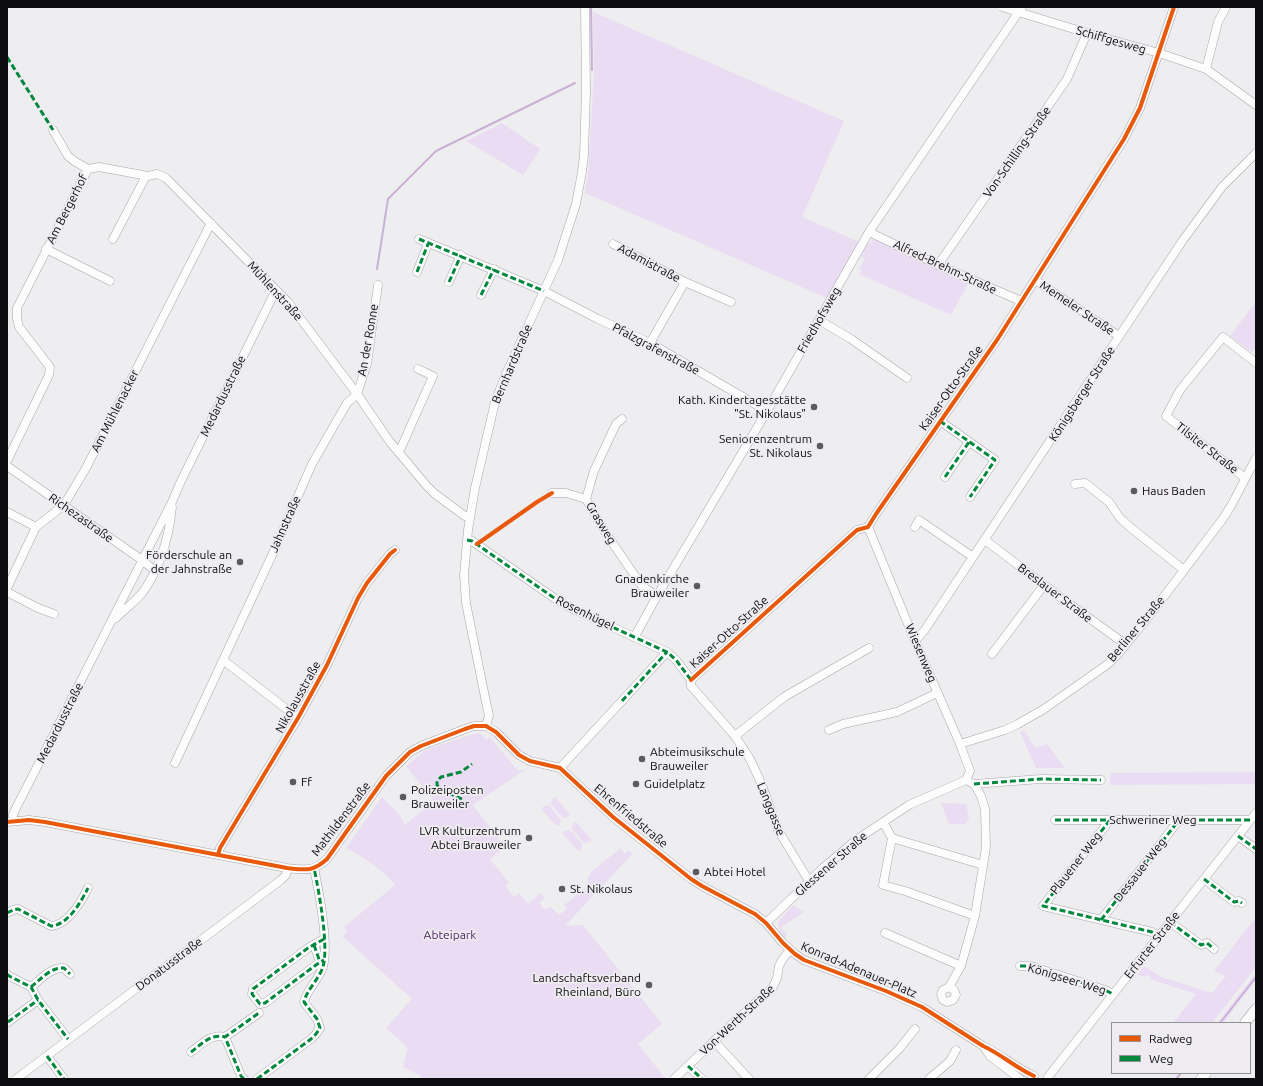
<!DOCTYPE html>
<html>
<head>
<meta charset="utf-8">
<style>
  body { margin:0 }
  #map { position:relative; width:1263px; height:1086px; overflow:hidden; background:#eeedef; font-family:Ubuntu,sans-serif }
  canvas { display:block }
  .frame { position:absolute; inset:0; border:8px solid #0c0b0d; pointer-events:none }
  .legend { position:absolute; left:1111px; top:1022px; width:140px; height:52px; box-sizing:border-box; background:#eeecf0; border:1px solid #949295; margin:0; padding:5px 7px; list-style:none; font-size:12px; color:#0c0b0d }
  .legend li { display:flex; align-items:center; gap:8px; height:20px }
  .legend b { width:20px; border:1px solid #949295 }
</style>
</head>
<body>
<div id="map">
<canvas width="1263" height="1086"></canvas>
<div class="frame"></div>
<ul class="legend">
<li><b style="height:5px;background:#e8590c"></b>Radweg</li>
<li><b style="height:5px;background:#00873e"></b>Weg</li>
</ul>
</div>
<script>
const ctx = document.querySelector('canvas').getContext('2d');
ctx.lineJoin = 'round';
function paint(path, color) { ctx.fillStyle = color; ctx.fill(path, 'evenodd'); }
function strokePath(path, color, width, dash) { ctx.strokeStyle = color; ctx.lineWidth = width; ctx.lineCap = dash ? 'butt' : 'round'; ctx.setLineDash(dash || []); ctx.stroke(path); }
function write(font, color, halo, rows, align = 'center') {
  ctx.font = font + ' Ubuntu,sans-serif'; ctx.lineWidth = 3.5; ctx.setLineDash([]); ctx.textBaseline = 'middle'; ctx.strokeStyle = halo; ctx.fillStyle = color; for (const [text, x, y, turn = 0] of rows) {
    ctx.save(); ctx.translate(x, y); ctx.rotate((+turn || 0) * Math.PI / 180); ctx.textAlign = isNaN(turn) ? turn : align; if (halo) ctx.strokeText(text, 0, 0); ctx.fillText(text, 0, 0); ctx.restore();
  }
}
paint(new Path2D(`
  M593,12L844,121L802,217L859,242L827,298L585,193L588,175L594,72Z
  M502,123L540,149L523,175L466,141Z
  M874,239L969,282L951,315L859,274L862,270L859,268L865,259L861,256L868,244Z
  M1255,303L1256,348L1252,352L1230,336Z
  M1024,730L1035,748L1047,744L1065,768H1036L1020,732Z
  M477,733L482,735L486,740L490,737L518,771L526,769L473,805L505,847L490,859L509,883L505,886L514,897L519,893L528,904L541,893L544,897L543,900L539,903L544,909L551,907L559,915L567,909L564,905L587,887L586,884L589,881L587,878L591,874L590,873L621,848L625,854L628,850L632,854L565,926L583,925L662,1024L638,1044L665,1078L664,1079H422L419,1075L403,1067L408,1048L386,1028L412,999L342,936L347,932L344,927L395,885C382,869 364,857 346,848L382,797L398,813L405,825L434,801L406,766L426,750L466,736Z
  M1256,772V784L1110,785V773Z
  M555,797L570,815L568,817L563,818L551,804L552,799Z
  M941,803L966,804L969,819L965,824H949Z
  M549,805L561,820L559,825L557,826L541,809L543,807Z
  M576,822L591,839L589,842L584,843L572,829L573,823Z
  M570,830L582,844L581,850L578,851L563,834L564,831Z
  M793,905L804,912L781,927L787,935L786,937H784L779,929L778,922Z
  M1256,917V967L1212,1023H1173L1196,994L1150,979V976L1146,975L1145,977L1137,975L1144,966L1161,977L1212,993L1226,976L1214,971Z
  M1256,973V980L1223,1023H1217Z`), '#eadcf2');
strokePath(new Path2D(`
  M591,7L592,70
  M377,269L388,199L436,151L575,83
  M1220,1023L1256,977
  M1176,1079L1181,1073`), '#c9b1d6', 2);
const minor = new Path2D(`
  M1002,7L1087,33L1159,53L1206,69L1256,105
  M1206,69L1218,22L1226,7
  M53,130L68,156L74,161L88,169L99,167L148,176L157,174L166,178L288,302L357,394L390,442L426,485L435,494L465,516L470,517
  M869,232L938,265L1021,301
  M113,239L146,176
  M419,239L544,291L598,319L650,343L767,411
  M613,244L685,282L650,343
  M46,249L110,281
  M938,265L1067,79L1087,33
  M417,272L428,244
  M1035,280L1119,336
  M449,282L461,255
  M685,282L731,302
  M481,295L494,269
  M819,320L851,339L907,378
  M357,394L367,364L378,285
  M622,419L616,424L594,471L586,499L607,535L642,586L657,596
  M940,421L995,460L970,497
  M398,452L401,448L433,376L418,369
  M7,461L49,375L50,367L19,327L17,319V308L88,169
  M7,466L142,560L155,571
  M945,477L969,442
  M1245,478L1166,416L1180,390L1223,337L1256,363
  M1075,484L1085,483L1109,502L1120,518L1131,528L1184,570
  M552,493H566L586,499
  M7,512L36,527
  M868,527L915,641L960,744L970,771L966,780
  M915,527L919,520L973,557
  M467,540L472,541L560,602L575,610L667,652L676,660L691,680
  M985,540L1064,600L1125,644
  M7,588L36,527L64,505L86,468L211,223
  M7,592L38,608L54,614
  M116,618C125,609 136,601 143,592C161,566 169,538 172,507
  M635,636L657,596L767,411L869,232L1022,7
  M915,641L924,631L1183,240L1222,187L1256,153
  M992,654L1044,585
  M223,660L298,718
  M691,680L857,530L868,527L876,514L997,340L1124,139L1140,108L1174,7
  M691,680V686L735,736L750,759L762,785L778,830L809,881
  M486,726L489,715L487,707L466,603L464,575L468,530L475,488L495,402L506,374L558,260L576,204L582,172L584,155L586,91L585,7
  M829,730L843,724L897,712L937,693
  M735,736L784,697L869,648
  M960,744L1005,730L1018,724L1044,709L1108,664L1119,653L1153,611L1222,520L1231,506L1256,458
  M175,763L273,553L312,464L347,403L357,394
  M560,768L667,652
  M974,784L1041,779L1101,780
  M1055,820H1250
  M1110,820L1043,906L1152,932L1159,936
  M13,821V814L172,502L181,481L276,290
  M7,822L29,820L45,822L287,868C305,870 313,872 327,859L386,776L410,752L421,746L465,729L474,726H486L496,732L519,755L530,761L560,768L613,817L691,879L702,886L755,914L766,923L783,943L795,954L804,960L886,991L922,1007L983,1046C1001,1054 1016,1068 1034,1076
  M883,822L892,838L983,865
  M1238,836L1256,849
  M892,838L883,885L905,891L975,916
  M218,855L220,848L298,718L327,665L358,598L367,583L390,554L395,550
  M1204,879L1234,902L1239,901L1242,903
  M7,913L13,910L18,909L51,926C68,925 81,902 88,888
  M1101,920L1179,820
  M1170,922L1201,945L1207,943L1214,949
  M766,923L823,868L856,840L909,805L966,780
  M885,933L961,966
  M324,939L308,948L253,989L252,994L260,1004L265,1003L320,962L324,960
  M314,945L320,962
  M1020,966H1031L1105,990L1113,994
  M7,974L9,976L31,987L38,1000L68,1039
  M31,987C41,979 51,967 64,968L70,974
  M949,987L954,990L956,995L953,1000L947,1002L943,1000L941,994L943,990L949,987L961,966L975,916L986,847L985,809L981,796L974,784L966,780
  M8,1022L38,1000
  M714,1041L749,1079
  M984,1047L990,1056L1020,1079
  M191,1052C202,1044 211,1033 225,1037
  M47,1056L64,1079
  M688,1066L702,1079
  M1048,1077L1256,813
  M16,1079L281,880L286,875L287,868
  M244,1079L241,1076L225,1037L259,1013
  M257,1079L311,1039L316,1034L320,1028L317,1019L304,1002C306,991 319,979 323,967C329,945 319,892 314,868
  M674,1079L733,1023L773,987L777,978L779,966L782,960L790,950
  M869,1079L899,1049L915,1029
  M929,1079L950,1061L956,1050`);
const major = new Path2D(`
  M1245,1023L1256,1009
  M1201,1079L1206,1073`);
strokePath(minor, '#a7a6a8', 9);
strokePath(major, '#a7a6a8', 11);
strokePath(minor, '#fcfcfd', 8);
strokePath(major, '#fcfcfd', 10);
strokePath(new Path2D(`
  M7,57L53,130
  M419,239L544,291
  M417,272L428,244
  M449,282L461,255
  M481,295L494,269
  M940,421L995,460L970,497
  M945,477L969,442
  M467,540L472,541L560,602L575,610L667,652L676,660L691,680L693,678
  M622,701L667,652
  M974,784L1041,779L1101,780
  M462,799L440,789L437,785V781L441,777L461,772L472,764
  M1055,820H1250
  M1110,820L1043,906L1152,932L1159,936
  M1238,836L1256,849
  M1204,879L1234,902L1239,901L1242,903
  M7,913L13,910L18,909L51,926C68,925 81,902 88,888
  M1101,920L1179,820
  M1170,922L1201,945L1207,943L1214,949
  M324,939L308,948L253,989L252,994L260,1004L265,1003L320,962L324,960
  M314,945L320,962
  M1020,966H1031L1105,990L1113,994
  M7,974L9,976L31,987L38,1000L68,1039
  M31,987C41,979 51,967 64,968L70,974
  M8,1022L38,1000
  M191,1052C202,1044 211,1033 225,1037
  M47,1056L64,1079
  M688,1066L702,1079
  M244,1079L241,1076L225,1037L259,1013
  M257,1079L311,1039L316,1034L320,1028L317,1019L304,1002C306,991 319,979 323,967C329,945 319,892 314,868`), '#00873e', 3, [6, 3]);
strokePath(new Path2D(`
  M477,544L537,502L552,493
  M691,680L857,530L868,527L876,514L997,340L1124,139L1140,108L1174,7
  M7,822L29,820L45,822L287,868C305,870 313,872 327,859L386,776L410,752L421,746L465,729L474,726H486L496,732L519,755L530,761L560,768L613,817L691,879L702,886L755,914L766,923L783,943L795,954L804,960L886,991L922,1007L983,1046C1001,1054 1016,1068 1034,1076
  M218,855L220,848L298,718L327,665L358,598L367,583L390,554L395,550`), '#e8590c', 4);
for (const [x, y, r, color] of [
  [814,407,4,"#5b5a5c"],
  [820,446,4,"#5b5a5c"],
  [1134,491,4,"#5b5a5c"],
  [240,562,4,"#5b5a5c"],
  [697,586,4,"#5b5a5c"],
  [642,759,4,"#5b5a5c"],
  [293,782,4,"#5b5a5c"],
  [636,784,4,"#5b5a5c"],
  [403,797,4,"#5b5a5c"],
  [529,838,4,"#5b5a5c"],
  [696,872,4,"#5b5a5c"],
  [562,889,4,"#5b5a5c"],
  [649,985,4,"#5b5a5c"]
]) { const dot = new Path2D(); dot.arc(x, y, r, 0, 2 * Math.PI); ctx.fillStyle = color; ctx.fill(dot); strokePath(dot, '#eeecf0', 1.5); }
write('12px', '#0c0b0d', '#eeecf0', [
  ["Schiffgesweg",1111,40,16],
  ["Von-Schilling-Straße",1017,152,-55],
  ["Am Bergerhof",67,209,-63],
  ["Adamistraße",649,263,28],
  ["Alfred-Brehm-Straße",945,267,25],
  ["Mühlenstraße",275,291,48],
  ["Memeler Straße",1077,308,34],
  ["Friedhofsweg",819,320,-60],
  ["An der Ronne",368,340,-80],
  ["Pfalzgrafenstraße",656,349,28],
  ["Bernhardstraße",512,364,-67],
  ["Kaiser-Otto-Straße",951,388,-55],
  ["Königsberger Straße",1082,394,-57],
  ["Medardusstraße",223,396,-64],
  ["Am Mühlenacker",115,411,-63],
  ["Tilsiter Straße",1207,448,38],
  ["Richezastraße",81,518,35],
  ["Grasweg",601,523,59],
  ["Jahnstraße",285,524,-66],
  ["Breslauer Straße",1055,593,37],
  ["Rosenhügel",585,613,26],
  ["Berliner Straße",1136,629,-50],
  ["Kaiser-Otto-Straße",729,632,-42],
  ["Wiesenweg",921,653,67],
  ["Nikolausstraße",298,697,-61],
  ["Medardusstraße",60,723,-63],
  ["Langgasse",771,809,68],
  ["Ehrenfriedstraße",631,816,40],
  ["Mathildenstraße",341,819,-53],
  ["Schweriner Weg",1153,820],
  ["Plauener Weg",1076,863,-52],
  ["Glessener Straße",831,864,-41],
  ["Dessauer Weg",1140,870,-52],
  ["Erfurter Straße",1152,945,-52],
  ["Donatusstraße",169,964,-37],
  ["Konrad-Adenauer-Platz",859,970,23],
  ["Königseer Weg",1067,979,17],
  ["Von-Werth-Straße",737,1020,-43]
]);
write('12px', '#0c0b0d', '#eeecf0', [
  ["Kath. Kindertagesstätte",806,400,"right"],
  ["\"St. Nikolaus\"",806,414,"right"],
  ["Seniorenzentrum",812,439,"right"],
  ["St. Nikolaus",812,453,"right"],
  ["Haus Baden",1142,491],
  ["Förderschule an",232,555,"right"],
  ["der Jahnstraße",232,569,"right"],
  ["Gnadenkirche",689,579,"right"],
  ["Brauweiler",689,593,"right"],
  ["Abteimusikschule",650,752],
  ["Brauweiler",650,766],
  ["Ff",301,782],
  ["Guidelplatz",644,784],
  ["Polizeiposten",411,790],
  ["Brauweiler",411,804],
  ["LVR Kulturzentrum",521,831,"right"],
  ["Abtei Brauweiler",521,845,"right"],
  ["Abtei Hotel",704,872],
  ["St. Nikolaus",570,889],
  ["Landschaftsverband",641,978,"right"],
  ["Rheinland, Büro",641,992,"right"]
], 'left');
write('12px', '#4a1f5f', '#eeecf0', [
  ["Abteipark",450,935]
]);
</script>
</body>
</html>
